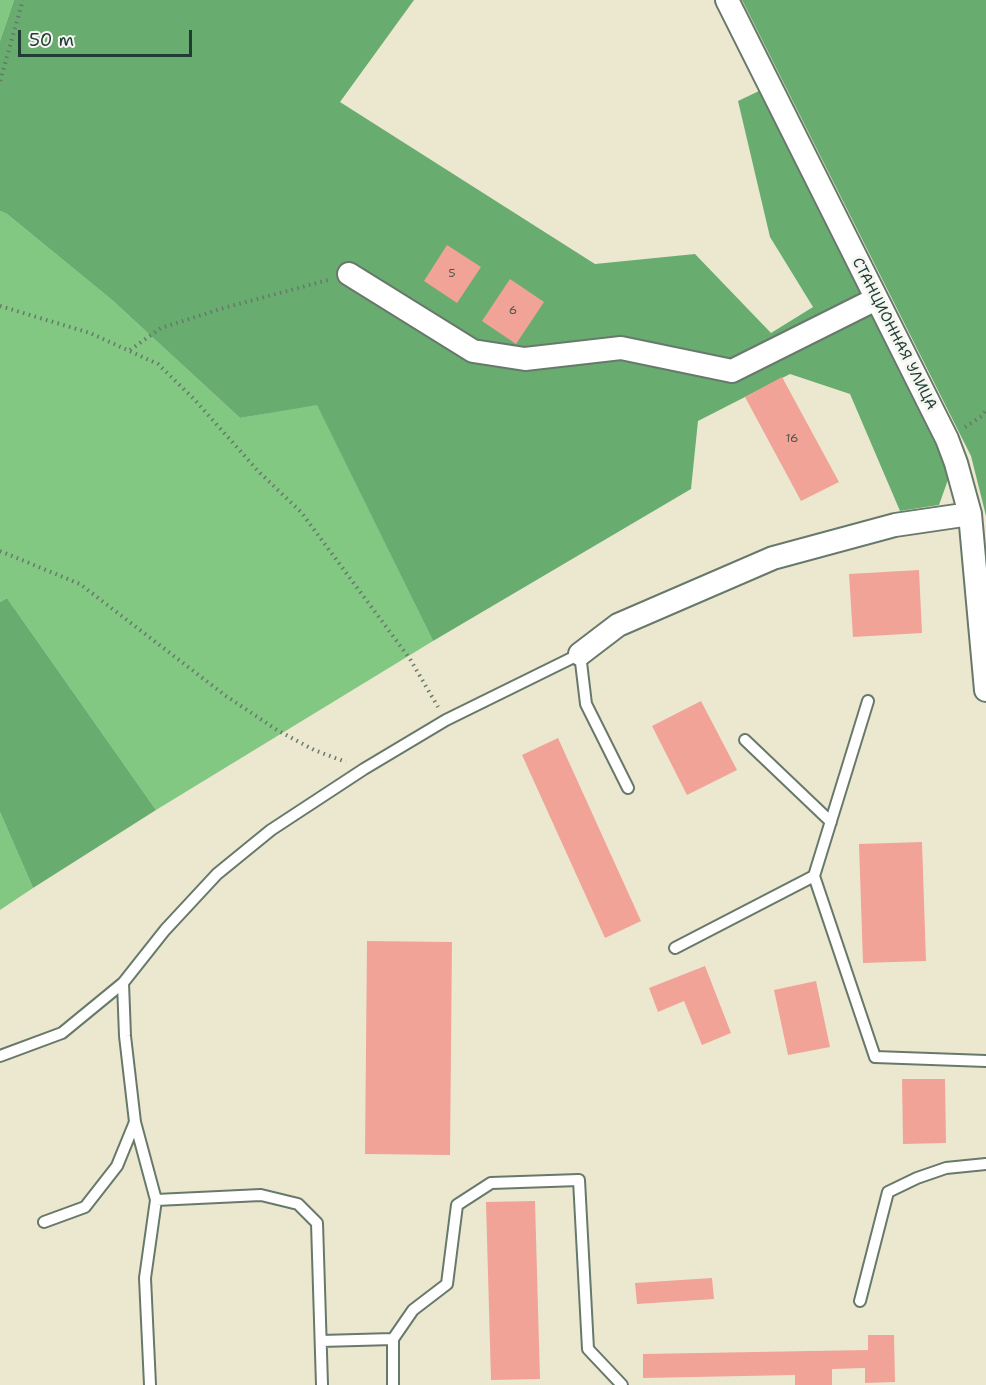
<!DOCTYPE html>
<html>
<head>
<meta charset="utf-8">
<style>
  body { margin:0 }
  #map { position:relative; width:986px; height:1385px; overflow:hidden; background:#ece8d0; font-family:"Shantell Sans",sans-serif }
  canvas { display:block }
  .scale { position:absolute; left:18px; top:30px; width:174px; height:27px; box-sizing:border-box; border:3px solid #1f3d34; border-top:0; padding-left:8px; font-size:18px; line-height:21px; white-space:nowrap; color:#1f3d34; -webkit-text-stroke:4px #f6f6f2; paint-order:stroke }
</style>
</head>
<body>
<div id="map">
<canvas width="986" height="1385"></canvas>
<div class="scale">50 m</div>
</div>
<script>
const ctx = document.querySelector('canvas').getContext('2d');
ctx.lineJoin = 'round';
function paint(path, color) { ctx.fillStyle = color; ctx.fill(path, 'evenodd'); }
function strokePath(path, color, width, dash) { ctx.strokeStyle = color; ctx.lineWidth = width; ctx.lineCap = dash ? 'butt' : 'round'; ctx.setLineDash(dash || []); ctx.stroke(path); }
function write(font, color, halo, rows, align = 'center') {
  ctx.font = font + ' "Shantell Sans",sans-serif'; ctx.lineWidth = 6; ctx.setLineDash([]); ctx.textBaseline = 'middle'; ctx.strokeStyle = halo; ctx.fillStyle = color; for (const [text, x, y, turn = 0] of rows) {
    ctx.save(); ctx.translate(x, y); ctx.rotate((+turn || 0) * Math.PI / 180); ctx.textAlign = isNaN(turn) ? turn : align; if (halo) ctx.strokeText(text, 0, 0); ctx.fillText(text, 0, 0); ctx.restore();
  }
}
paint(new Path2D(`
  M0,0H14L0,41Z
  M0,211L7,214L112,300L240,418L317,404L433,641L156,810L7,598L0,602Z
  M0,812L33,888L0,910Z`), '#82c782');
paint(new Path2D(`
  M14,0H414L340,102L595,264L695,254L771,333L813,307L770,237L738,101L759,91L944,461L949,477L939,505L900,511L850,394L790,374L698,421L691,489L433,641L317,405L240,418L112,300L7,214L0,211V41Z
  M742,0H986V516L971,456Z
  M7,598L156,810L33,888L0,812V602Z`), '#69ac70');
paint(new Path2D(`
  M447,245L481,267L457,303L424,281Z
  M510,279L544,302L516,344L482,321Z
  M782,377L839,482L801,501L745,397Z
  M919,570L922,633L853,637L849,574Z
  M701,701L737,770L687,795L652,726Z
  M558,738L641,921L605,938L522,755Z
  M922,842L926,961L863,963L859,844Z
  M367,941L452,942L450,1155L365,1154Z
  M705,966L731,1033L702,1045L684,1001L658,1012L649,988Z
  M816,981L830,1047L788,1055L774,990Z
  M902,1079H945L946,1143L903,1144Z
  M535,1201L540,1379L491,1380L486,1202Z
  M712,1278L714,1299L637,1304L635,1283Z
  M868,1335H894L895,1382L865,1383V1368L832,1369V1385H795V1375L643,1378V1354L868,1350Z`), '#f1a398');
const lane = new Path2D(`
  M868,701L814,876L875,1057L986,1061
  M745,740L831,822
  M675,948L814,876
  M123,983L125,1036L135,1122L156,1200L261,1195L298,1204L317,1223L322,1385
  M0,1056L62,1033L123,983L165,930L217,874L271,830L364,769L446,720L580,654L586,704L628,788
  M44,1222L85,1207L117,1166L135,1122
  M860,1301L888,1192L917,1178L946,1168L986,1164
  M321,1341L393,1339L413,1310L447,1284L457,1205L491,1183L579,1180L588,1349L622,1385
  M150,1385L145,1278L156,1200
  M393,1385V1339`);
const street = new Path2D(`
  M727,0L947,439L956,463L970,514L986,690
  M349,274L473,351L525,359L621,348L732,371L876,299
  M580,654L618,625L773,558L895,525L970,514`);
strokePath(lane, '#67796b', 14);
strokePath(street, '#67796b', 26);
strokePath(new Path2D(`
  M0,81L23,0
  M0,306L90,333L158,364L194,399L258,471L301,512L410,659L438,707
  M130,350L161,328L220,309L328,280
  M965,427L982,416L986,410
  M0,551L80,584L226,696L277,730L314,750L346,762`), '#67796b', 4, [1.5, 4.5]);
strokePath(lane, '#fff', 10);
strokePath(street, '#fff', 22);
write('12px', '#54564d', null, [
  ["5",452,274],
  ["6",513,311],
  ["16",792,439]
]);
write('15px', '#1f3d34', '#f6f6f2', [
  ["СТАНЦИОННАЯ УЛИЦА",894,334,63]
]);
</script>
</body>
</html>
